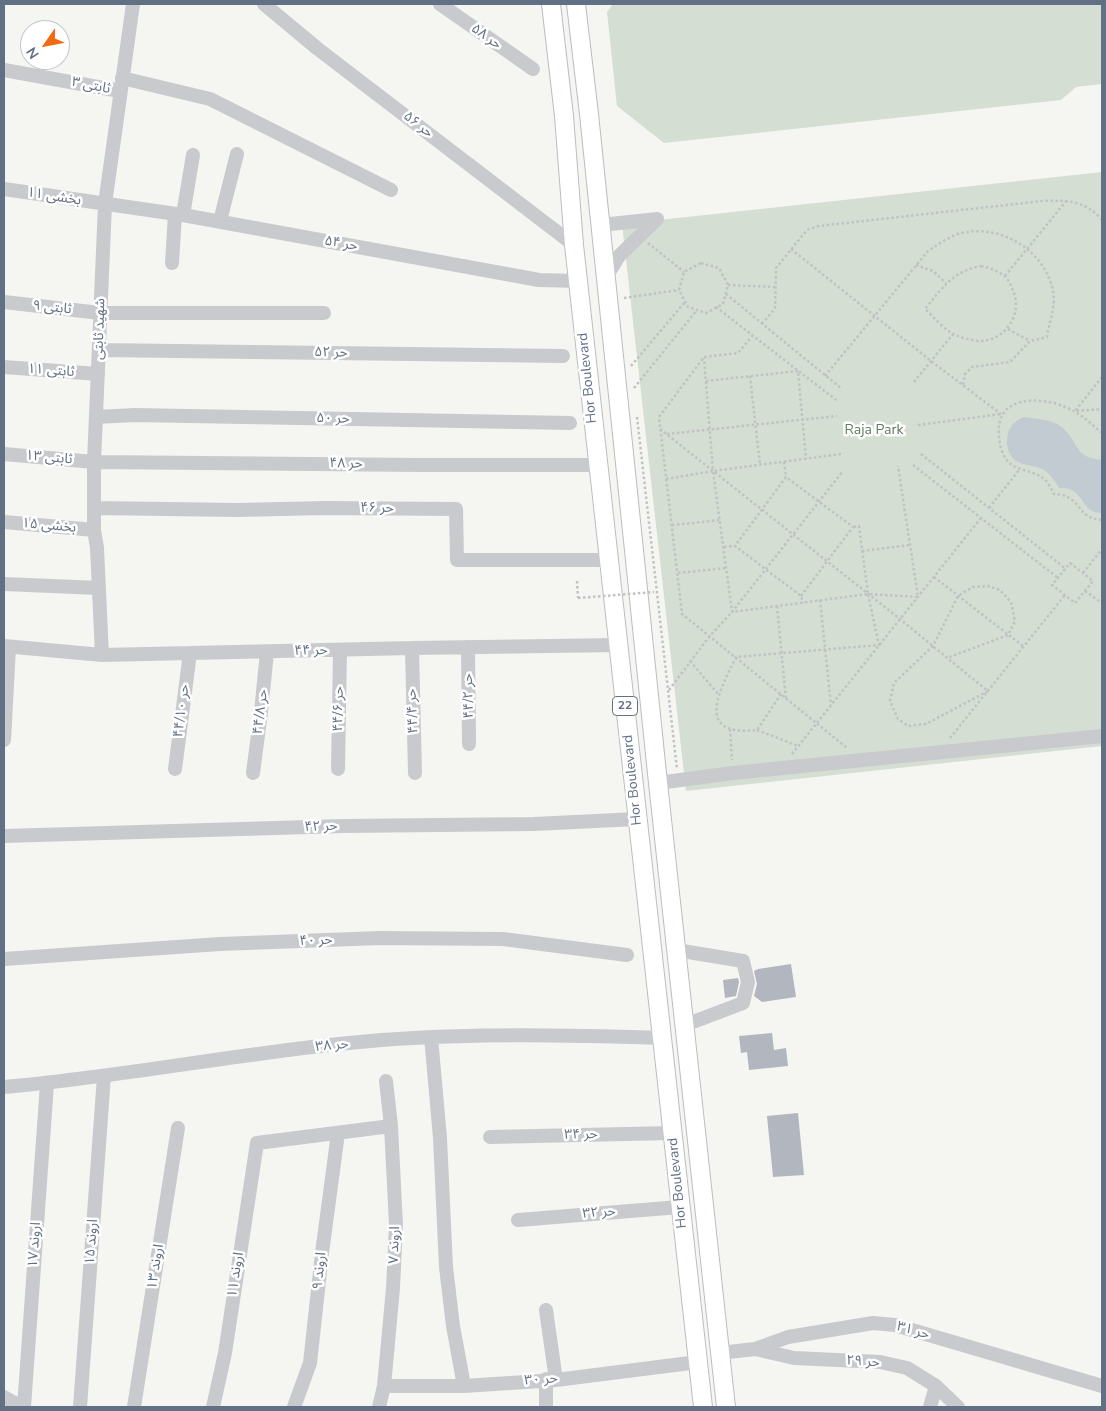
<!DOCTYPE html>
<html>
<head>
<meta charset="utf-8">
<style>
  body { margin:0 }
  #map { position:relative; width:1106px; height:1411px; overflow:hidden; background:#f5f6f1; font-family:"Nunito Sans",sans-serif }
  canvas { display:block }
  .frame { position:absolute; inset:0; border:5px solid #627086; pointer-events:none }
  .north { position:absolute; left:20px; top:20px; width:50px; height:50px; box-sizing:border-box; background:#fff; border:1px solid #c0c6cf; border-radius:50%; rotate:237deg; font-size:14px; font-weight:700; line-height:20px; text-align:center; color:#627086 }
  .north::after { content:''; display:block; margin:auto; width:18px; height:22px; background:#f36a14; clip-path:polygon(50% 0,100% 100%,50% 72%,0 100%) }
</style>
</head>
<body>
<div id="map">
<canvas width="1106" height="1411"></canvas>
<div class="frame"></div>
<div class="north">N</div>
</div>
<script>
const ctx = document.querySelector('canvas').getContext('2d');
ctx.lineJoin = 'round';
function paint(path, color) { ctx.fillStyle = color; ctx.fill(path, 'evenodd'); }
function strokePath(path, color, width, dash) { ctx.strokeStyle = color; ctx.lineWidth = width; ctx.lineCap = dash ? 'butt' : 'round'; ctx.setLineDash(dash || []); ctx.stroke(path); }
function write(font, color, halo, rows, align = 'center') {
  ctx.font = font + ' "Nunito Sans","Noto Sans Arabic",sans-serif'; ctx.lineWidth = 5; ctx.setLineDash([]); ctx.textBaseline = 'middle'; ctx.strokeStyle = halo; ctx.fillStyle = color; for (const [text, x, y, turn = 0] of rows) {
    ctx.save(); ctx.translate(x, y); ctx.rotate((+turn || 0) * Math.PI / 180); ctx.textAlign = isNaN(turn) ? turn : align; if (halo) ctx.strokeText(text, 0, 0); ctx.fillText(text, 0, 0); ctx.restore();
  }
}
paint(new Path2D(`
  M613,4H1102V84L1076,87L1061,100L664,143L617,106L607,12Z
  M1102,172V746L686,791L622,224Z`), '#d5ded2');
paint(new Path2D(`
  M1023,417C1036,419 1054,419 1064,429C1080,445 1074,457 1102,460V513C1085,513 1085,500 1075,492C1070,488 1064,488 1059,488C1055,481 1050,474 1044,470C1036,465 1026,466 1018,462C1006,456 1004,437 1011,427C1013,423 1018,420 1023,417Z`), '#c2cbd2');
paint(new Path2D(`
  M791,964L796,997L762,1002L754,996L757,984L754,971L758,969Z
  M738,978L739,982L736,996L725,998L723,980Z
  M772,1033L774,1050L786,1048L788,1066L749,1070L747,1052L741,1053L739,1036Z
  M798,1113L804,1175L773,1177L767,1116Z`), '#b2b7bf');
const major = new Path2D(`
  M551,4L564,116L574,245L703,1407
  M576,4L589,114L658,783L726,1407`);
strokePath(major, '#babdc1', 20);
strokePath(new Path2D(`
  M648,243L684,272
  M791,249L931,361L1001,414
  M701,263L719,268L728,285L723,304L706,313L688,307L679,290L684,272Z
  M916,265L933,271L946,283
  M981,266C989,268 996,270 1003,275C1008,278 1011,285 1013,291C1023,313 1006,340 981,341C973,341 963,338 955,335C944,330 934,317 925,309C942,288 953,271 981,266Z
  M1005,276L1067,200
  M728,285L775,287
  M726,294L842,389
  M624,298L679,290
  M716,307L836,400
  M762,324L775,308L776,268L807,230L819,226L1042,201C1066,200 1085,200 1102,220
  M1008,329L1030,341
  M753,335L738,353L704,357L659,417L682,614L847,748
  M631,366L685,302
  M750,376L760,465
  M825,376L928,251C937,245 947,238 958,234C999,222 1045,250 1053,291C1056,306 1049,323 1047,337L1030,341L1010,362L972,367L965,374L963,385
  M1102,377L1075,411L1102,409
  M706,381L798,371L806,459
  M914,382L953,334
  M634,388L697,310
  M637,417L677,769
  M918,425L1001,414
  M660,429L900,619C929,643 958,667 988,691L926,724L908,726L898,719L890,701L894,683L933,646L958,596L973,587L988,586L1000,590L1011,602L1015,621L1008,635L947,658
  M1102,433C1093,426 1085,417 1075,412C1054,398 1003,391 999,426C998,436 1000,451 1006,459C1015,472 1031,469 1043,478C1048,482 1051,488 1054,494C1059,494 1065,495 1069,498C1083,506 1080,518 1102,520
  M667,434L837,416
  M841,454L713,471L732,612L868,594L859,526L853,527
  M921,454L1066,569
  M784,462L786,477
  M913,465L1058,578
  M666,479L713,471L704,358
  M989,508L1019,470
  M672,525L720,520
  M724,547L735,546
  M862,551L910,545
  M1070,563L1093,581L1075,603L1052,585Z
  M678,573L726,568
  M1083,573L1102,549
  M934,577L1023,646
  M577,581L578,598
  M1085,591L1102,603
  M801,596L853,527L786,477L735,546L801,596L803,603
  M820,600L831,705
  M777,606L786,699
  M690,661L718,694
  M669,690L709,637L732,612L843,471
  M781,694L757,730C693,737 720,690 736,657L879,645L868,594L918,597L898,466
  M730,729L732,760
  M757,730L798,746
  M950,738L1065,595
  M792,754L981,518`), '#c0c2c4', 2.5, [2.5, 2.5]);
strokePath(new Path2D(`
  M264,4L318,49L574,245
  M440,4L533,69
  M4,70L120,91
  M122,78L210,99L391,190
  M4,189L183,215L539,280L578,281
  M183,215L193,155
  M220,221L237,154
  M601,225L657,219
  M172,263L175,214
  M606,277L619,256L657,219
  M4,302L100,313H324
  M99,350L563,356
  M4,367L98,374
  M96,417L135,415L570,423
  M4,454L94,462L421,465H598
  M94,508L238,510L324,508L456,509L457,560H609
  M4,522L94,530
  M4,584L99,588
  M4,646L102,655L412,648L618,645
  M468,647L469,744
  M412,648L415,773
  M102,655L97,548L94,530V462L105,204L133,4
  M4,740L9,647
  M175,769L190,653
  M338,769L340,650
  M253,773L261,712L267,652
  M658,783L733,773L1102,736
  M4,836L343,826L534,824L637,819
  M676,950L743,961L748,982L743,1003L685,1025
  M4,959L220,944L380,938L503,939L627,955
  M431,1037L440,1138L446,1267L453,1326L464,1386
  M4,1087C130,1076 255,1050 382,1040C475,1033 569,1035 662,1038
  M490,1137L672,1133
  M518,1220L680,1207
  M546,1310L556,1380
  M755,1349L794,1358L880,1362L907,1368L936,1386L958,1407
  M720,1353L755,1349L788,1337L873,1323L895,1325L1102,1386
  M546,1379V1407
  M384,1386H464L556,1380L698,1362
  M4,1397L22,1407
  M24,1407L47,1084
  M80,1407L104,1076
  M134,1407L178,1128
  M213,1407L225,1353L257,1143L391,1126
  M294,1407L310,1363L322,1253L338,1133
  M379,1407L384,1386L393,1288L396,1225L391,1126L386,1081
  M930,1407L936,1386`), '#c8cace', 14);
strokePath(major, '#fff', 18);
strokePath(new Path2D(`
  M578,598L654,592`), '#c0c2c4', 2.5, [2.5, 2.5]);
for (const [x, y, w] of [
  [625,706,25]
]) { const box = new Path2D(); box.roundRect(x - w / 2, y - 9.5, w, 19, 4); ctx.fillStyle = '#fff'; ctx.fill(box); strokePath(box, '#627086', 1); }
write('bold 12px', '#627086', null, [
  ["22",625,706]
]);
write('14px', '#627086', '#fff', [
  ["حر ۵۸",486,37,35],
  ["ثابتی ۳",91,86,11],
  ["حر ۵۶",418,125,38],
  ["بخشی ۱۱",54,197,9],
  ["حر ۵۴",341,244,10],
  ["ثابتی ۹",52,308,6],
  ["شهید ثابتی",100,329,-88],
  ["حر ۵۲",331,353,1],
  ["ثابتی ۱۱",51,371,4],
  ["Hor Boulevard",588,378,-96],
  ["حر ۵۰",333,419,1],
  ["ثابتی ۱۳",49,458,5],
  ["حر ۴۸",346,464,1],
  ["حر ۴۶",377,509],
  ["بخشی ۱۵",49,526,5],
  ["حر ۴۴",311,651,-1],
  ["حر ۴۴/۲",469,696,-91],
  ["حر ۴۴/۶",339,709,-89],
  ["حر ۴۴/۱۰",182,711,-83],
  ["حر ۴۴/۴",413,711,-92],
  ["حر ۴۴/۸",261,712,-83],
  ["Hor Boulevard",633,780,-96],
  ["حر ۴۲",321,827,-2],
  ["حر ۴۰",316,941,-2],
  ["حر ۳۸",332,1046,-6],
  ["حر ۳۴",581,1135,-1],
  ["Hor Boulevard",678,1183,-96],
  ["حر ۳۲",599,1213,-5],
  ["اروند ۱۵",92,1242,-86],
  ["اروند ۱۷",35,1245,-86],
  ["اروند ۷",395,1245,-88],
  ["اروند ۱۳",156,1267,-81],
  ["اروند ۹",320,1271,-84],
  ["اروند ۱۱",236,1275,-81],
  ["حر ۳۱",913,1331,16],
  ["حر ۲۹",863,1362,4],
  ["حر ۳۰",541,1380,-4]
]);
write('14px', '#637c61', '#fff', [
  ["Raja Park",874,431]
]);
</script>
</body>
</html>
